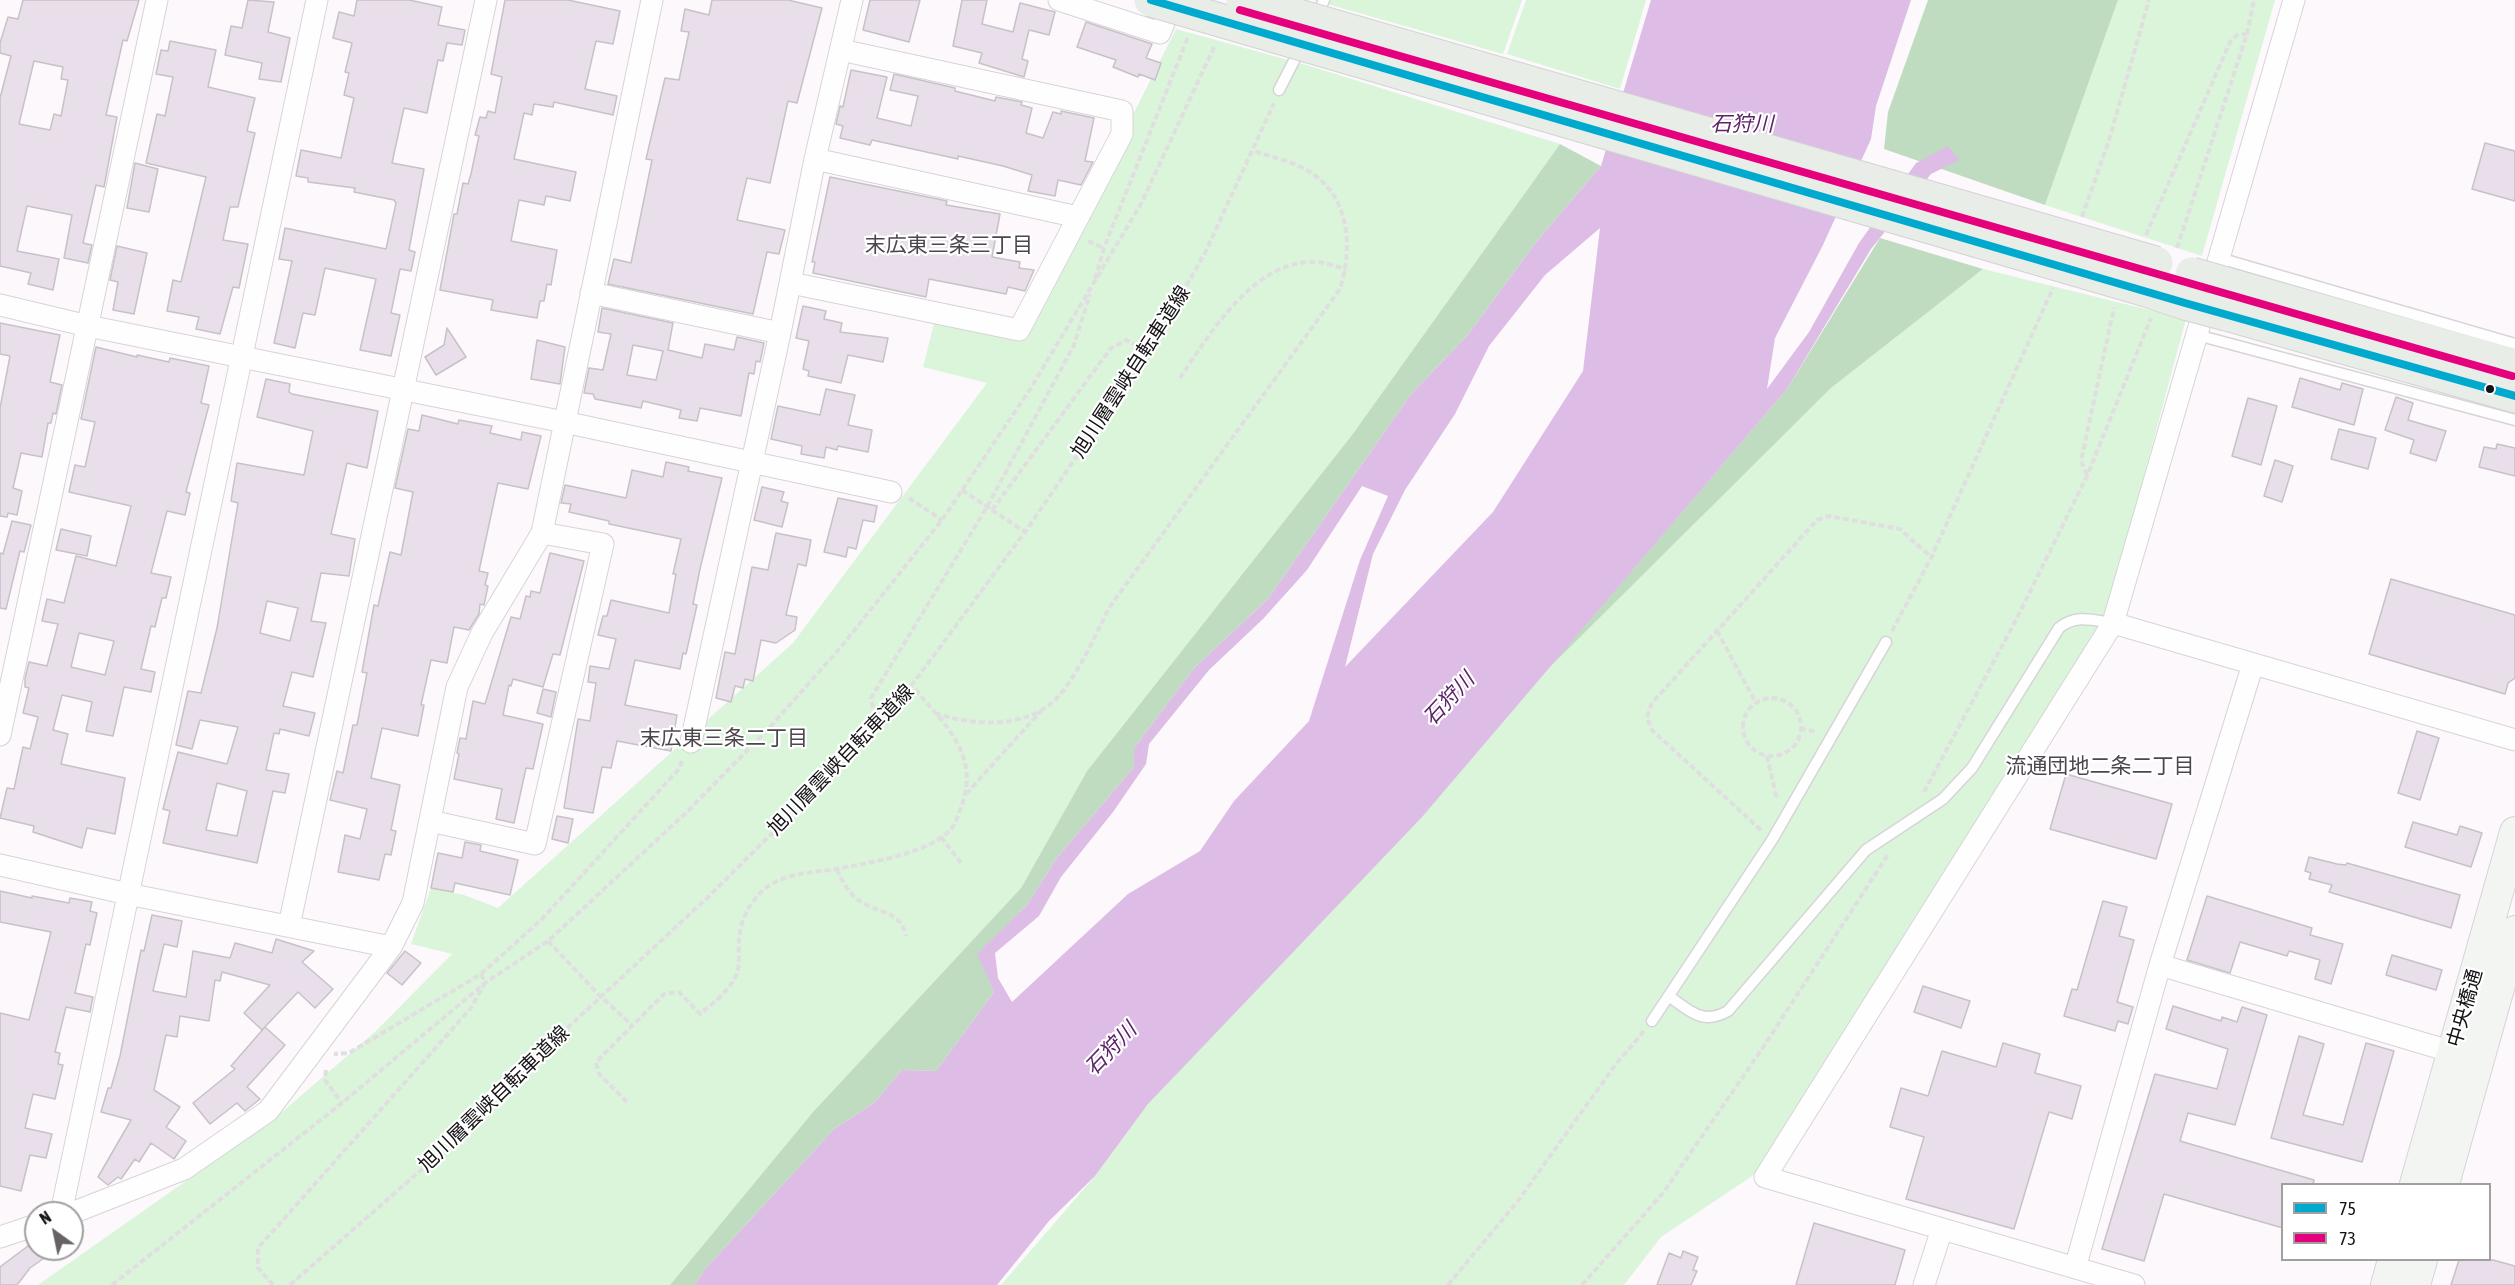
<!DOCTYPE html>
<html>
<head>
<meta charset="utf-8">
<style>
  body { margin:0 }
  #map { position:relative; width:2515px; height:1285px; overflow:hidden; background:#fcf8fc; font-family:"Asap Condensed",sans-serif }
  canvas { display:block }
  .legend { position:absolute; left:2281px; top:1183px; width:210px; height:78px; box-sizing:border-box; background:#fff; border:2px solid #a1a0a1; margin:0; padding:8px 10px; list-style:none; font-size:18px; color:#151215 }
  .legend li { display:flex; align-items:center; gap:12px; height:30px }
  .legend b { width:30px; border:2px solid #a1a0a1 }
  .north { position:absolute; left:24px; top:1201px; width:60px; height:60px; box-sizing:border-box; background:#fff; border:2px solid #a1a0a1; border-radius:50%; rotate:327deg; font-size:16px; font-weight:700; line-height:24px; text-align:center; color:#151215 }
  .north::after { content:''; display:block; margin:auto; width:21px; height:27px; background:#666266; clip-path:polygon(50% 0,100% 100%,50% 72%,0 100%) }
</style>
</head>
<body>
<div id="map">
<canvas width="2515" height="1285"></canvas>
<ul class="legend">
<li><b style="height:8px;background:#00a9ce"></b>75</li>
<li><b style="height:8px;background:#e5007d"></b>73</li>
</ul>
<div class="north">N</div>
</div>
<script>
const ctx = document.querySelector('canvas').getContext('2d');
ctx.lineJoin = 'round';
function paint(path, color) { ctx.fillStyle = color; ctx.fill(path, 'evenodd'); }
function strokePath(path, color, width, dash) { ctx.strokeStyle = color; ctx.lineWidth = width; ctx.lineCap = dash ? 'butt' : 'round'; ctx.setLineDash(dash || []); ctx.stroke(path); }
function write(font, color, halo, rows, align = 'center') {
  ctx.font = font + ' "Asap Condensed","Noto Sans JP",sans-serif'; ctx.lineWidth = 4.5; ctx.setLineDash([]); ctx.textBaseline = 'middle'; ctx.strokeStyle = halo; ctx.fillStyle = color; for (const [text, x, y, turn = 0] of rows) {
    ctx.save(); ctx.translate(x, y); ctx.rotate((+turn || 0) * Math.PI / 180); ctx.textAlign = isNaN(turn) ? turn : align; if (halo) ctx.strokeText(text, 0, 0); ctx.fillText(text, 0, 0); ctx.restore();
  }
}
paint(new Path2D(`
  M1313,0H1522L1503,54Z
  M1526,0H1646L1620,89L1507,54Z
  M2118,0H2275L2202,256L2045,205Z
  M1176,29L1310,66L1560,144L1352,435L1087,771L1021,888L813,1112L670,1285H38L274,1119L376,1031L452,954L411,944L431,888L464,895L498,908L793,643L987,383L923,367L935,319L1023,334Z
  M1983,269L2186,319L2104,625L1758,1172L1661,1237L1624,1285H1001L1095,1176L1148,1104L1544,673L1831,388Z`), '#daf5da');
paint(new Path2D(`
  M1928,0H2118L2045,205L1884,149L1888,112Z
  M1560,144L1601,166L1537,241L1467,336L1411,394L1268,599L1195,667L1134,748V767L1056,859L1027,905L978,954L994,992L936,1071L902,1070L874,1103L834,1129L705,1269L695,1285H670L813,1112L1021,888L1087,771L1352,435Z
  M1880,238L1983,269L1831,388L1544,673L1787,389Z`), '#c0dcc0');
paint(new Path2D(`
  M1651,0H1911L1876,106L1871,139L1823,245L1775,338L1767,389L1809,332L1859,243L1916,163L1948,146L1959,160L1931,174L1871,249L1787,389L1422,817L1148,1104L1095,1176L1049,1221L997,1285H695L705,1269L834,1129L874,1103L902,1070L936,1071L994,992L977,954L1027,905L1056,859L1134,767V748L1195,667L1268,599L1411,394L1467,336L1537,241L1601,166ZM1600,228L1583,371L1493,512L1345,667L1373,554L1405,490L1455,414L1489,346L1545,275ZM1362,486L1388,496L1360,560L1309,721L1234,801L1200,851L1128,894L1012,1002L998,978L995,953L1039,916L1061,877L1113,812L1146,764L1149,744L1209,670L1263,619L1307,570Z`), '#ddbce5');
const building = new Path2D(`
  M23,0H139L127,41L123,40L106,115L117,117L104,187L96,185L83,243L92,245L88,263L64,258L72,215L27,206L17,251L59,259L53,290L28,284L31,273L0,266V98L11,56L0,53V43L8,17L18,19ZM34,61L63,67L61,79L68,80L61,116L54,114L50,130L19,124Z
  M248,0L274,2L268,32L290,38L281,82L259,79L262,63L225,55L231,26L242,28Z
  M357,0H409L442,7L438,25L465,30L462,45L447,43L443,61L438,60L427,113L404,108L392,163L424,169L409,250L415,252L411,271L400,269L391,313L400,315L391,356L360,350L376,279L325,268L315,315L303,313L295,348L274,343L292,261L279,259L285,228L386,249L396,203L394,200L354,192L355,188L308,182V178L296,176L301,150L341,158L354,98L344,95L349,73L345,72L352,43L333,38L339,12L354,16Z
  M505,0H568L620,11L613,44L596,41L585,89L617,96L613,115L554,102L553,107L534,104L532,115L524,113L514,159L576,172L570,201L546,196L544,205L519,200L511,241L557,250L551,285L547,284L544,301H540L537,318L491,310L493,300L440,290L454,214H457L463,183L468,184L471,174L479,136L475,135L480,117L486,118L488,111L495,113L502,77L491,74Z
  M712,0H788L822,8L797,103L788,101L770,183L747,178L737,220L785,230L779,254L767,252L753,314L608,284L614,259L631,263L652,160L646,159L665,78L679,80L689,32L681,31L685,9L709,15Z
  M870,0H920L909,42L863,30Z
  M962,0H987L982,24L1013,32L1020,3L1055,12L1049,35L1029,30L1022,59L1028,61L1024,77L979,63L982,53L953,46Z
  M1086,22L1152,44L1146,58L1161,63L1155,80L1139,74L1138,77L1113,67L1116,60L1077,47Z
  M170,41L216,50L208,87L255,98L247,131L255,133L238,207H230L223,240L248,244L239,288L233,287L220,334L196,329L199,317L167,311L173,280L181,282L206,177L146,163L157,114L165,116L173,77L156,74L161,50L168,51Z
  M851,70L887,77L877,118L911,126L918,96L890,90L894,74L955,88V91L995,101L996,97L1022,102L1021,105L1032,108L1026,133L1043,138L1053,112L1061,114V111L1094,118L1085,161L1093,162L1081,185L1058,180L1055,196L1028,191L1032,175L1003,166L958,156V159L872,140L870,145L840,138L843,126L836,124L840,106L843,107Z
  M2485,143L2515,151V201L2472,189Z
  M135,163L158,169L149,212L127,208Z
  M830,177L947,201L946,205L1000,214L992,257L1020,262L1019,268L1034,270L1025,291L1008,287L1006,294L929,279L926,297L813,273L815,262H812Z
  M117,246L147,253L134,314L113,310L118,282L110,280Z
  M803,306L826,311L824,319L842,323L840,332L888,338L883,362L848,355L841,383L808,376L809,371L803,369L809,341L796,338Z
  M602,308L673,323L668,350L702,358L705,344L734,350L737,337L764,343L760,362L756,361L754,374L749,373L741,416L700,408L697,421L679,418L681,410L643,401L641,408L595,399L593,394L584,393L589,368L603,370L611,334L598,332ZM633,345L663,351L656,380L627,375Z
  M0,323L60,335L50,382L62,385L56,414L53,413L51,423H48L42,457L21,453L13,488L22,491L17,515L8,513L7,517L0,516V408L10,356L0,354Z
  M447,328L466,357L436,375L425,357L444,345Z
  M537,340L565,347L560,384L531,379Z
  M96,347L137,357V355L169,362L170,358L209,366L201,403L209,405L186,492L190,493L185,515L167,511L151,573L171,577L166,598H162L155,627L151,626L141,669L155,672L151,692L124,687L113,736L86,731L92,702L62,695L53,730L68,734L61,764L125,778L115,834L87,828L82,848L33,832L34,826L0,818L7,788L14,789L23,747L30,749L38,717L23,713L29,688L25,687V678L29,662L47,666L58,624L42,621L47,599L64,603L76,556L116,566L131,506L69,492L75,465L85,467L95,422L81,419ZM79,633L114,641L105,675L71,667Z
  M2300,378L2340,390L2342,383L2363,389L2354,425L2292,407Z
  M266,379L290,384L289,392L292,394L378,411L367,468L347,463L331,534L355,539L349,576L321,573L311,621L326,623L313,677L292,672L283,706L315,713L309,736L280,729L279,734L274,733L266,770L289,774L285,793L273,791L257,863L163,843L170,811L163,809L178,752L227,764L238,727L200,720L192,749L176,745L188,691L201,693L217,628L238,503L231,501L237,463L304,475L313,431L257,417ZM267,601L298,608L290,641L260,633ZM217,783L247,791L237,836L206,830Z
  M826,389L855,395L848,425L872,430L868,452L838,446L837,450L826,447L824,458L801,454L802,446L771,439L778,406L820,415Z
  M2396,397L2413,403L2408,420L2446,431L2436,461L2410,453L2414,440L2385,430Z
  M2248,398L2277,406L2261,465L2232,456Z
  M422,415L458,424L459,420L492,426L490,433L521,440L522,432L541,436L528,489L498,483L479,571L488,573L485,585L488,586L484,605L480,604L479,614L469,630L454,627L447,663L431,660L421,705H424L418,736L382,728L371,778L400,785L391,830L396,831L391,855L385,854L379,880L338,872L345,835L360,839L367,809L330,800L337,771L343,773L353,725H357L367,673L362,672L374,605L378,606L390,552L401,555L413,492L395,488L408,429L419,431Z
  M2339,429L2376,438L2368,469L2331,459Z
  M2497,444L2515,448V476L2479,467L2484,447L2496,449Z
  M2275,460L2293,466L2282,502L2264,496Z
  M666,462L689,467L688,471L722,478L700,569L693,604L697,605L686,654L683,653L680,669L635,660L625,705L677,715L671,751L617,741L611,768L602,767L593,813L564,808L578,719L590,721L596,683L588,682L590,666L609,669L616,639L598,635L603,616H607L611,600L669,613L676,574H673L681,539L609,524V521L569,512L571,504L561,503L565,485L626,498L632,470L663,477Z
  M762,487L784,492L781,501L788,503L782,527L754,520Z
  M838,498L877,506L874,522L863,520L856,549L848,547L846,557L824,552Z
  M12,521L31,525L24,552L20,551L6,609L0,608V553L3,554Z
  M61,529L91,536L87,556L56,550Z
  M776,533L811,540L806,566L798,564L786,615L797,617L795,630L776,643L761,640L753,681L745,679L743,688L735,686L731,702L716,698L725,652L735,654L752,567L768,570Z
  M550,553L584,561L560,655L553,654L543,687L513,679L511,686L509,685L503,715L543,724L533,769L526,768L514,823L496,819L502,789L454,779L459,754L457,753L460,738L466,739L473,701L485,704L511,617L520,619L526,596L530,597L531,591L540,593Z
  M2391,579L2515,615V678L2508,683L2505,694L2369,654Z
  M543,689L556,692L551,717L537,713Z
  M2417,731L2439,738L2420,800L2398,793Z
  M2066,774L2172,804L2156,859L2050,829Z
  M557,816L573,819L568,843L552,839Z
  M2413,822L2457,835L2460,826L2482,833L2471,867L2405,847Z
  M465,842L481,845L480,851L518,860L510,895L455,883L453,892L431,888L438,853L462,858Z
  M2309,857L2337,864L2346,865L2347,863L2460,895L2451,928L2329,892L2332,885L2309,879L2311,873L2305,871Z
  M0,891L32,898V896L69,903L70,898L92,902L90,911L97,913L90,945L86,944L75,993L93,997L90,1012L66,1007L55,1052L60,1053L58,1064L63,1065L55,1099L33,1094L25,1128L52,1134L46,1158L30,1155L21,1191L0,1186V1013L29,1020L51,932L0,922Z
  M2207,896L2312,928L2310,935L2343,944L2331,984L2315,979L2320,960L2289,951L2287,956L2240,942L2230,973L2187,960Z
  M2103,901L2127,907L2119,936L2134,940L2117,1002L2133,1007L2128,1024L2118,1021L2115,1031L2064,1016L2072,989L2077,990Z
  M152,915L182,921L177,947L164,944L153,991L186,997L193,951L230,958L235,943L272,953L276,939L314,951L302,962L333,989L315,1008L298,992L262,1030L244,1013L270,985L222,972L220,981L215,980L209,1021L180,1016L177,1037L166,1035L154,1090L180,1107L166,1127L186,1141L174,1159L151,1143L139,1162L135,1159L121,1179L118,1177L108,1185L98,1177L131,1120L101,1112L108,1088H111L120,1056L141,950L144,951Z
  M405,951L421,963L402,985L387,973Z
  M2392,955L2442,970L2436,990L2386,975Z
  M1923,986L1970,1001L1961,1028L1914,1012Z
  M2173,1006L2221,1021L2222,1017L2237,1022L2242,1007L2267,1015L2235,1125L2188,1113L2180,1141L2314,1180L2313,1185H2283V1228L2164,1194L2144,1261L2102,1249L2155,1074L2217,1089L2228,1049L2166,1029Z
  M265,1027L285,1045L247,1087L260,1099L245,1111L237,1103L210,1124L193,1103L235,1069L231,1066Z
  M2299,1036L2324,1044L2303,1115L2343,1125L2366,1043L2394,1051L2362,1162L2271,1138Z
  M2003,1043L2040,1054L2035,1073L2081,1086L2072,1119L2049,1112L2014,1229L1906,1199L1924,1137L1890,1127L1901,1088L1928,1096L1942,1051L1996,1067Z
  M1814,1223L1905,1250L1895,1285H1796Z
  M36,1240V1249H57L30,1268L17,1285H0V1267Z
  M1683,1251L1698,1257L1693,1270L1697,1271L1691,1285H1657L1669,1253L1681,1258Z
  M2459,1260H2493L2515,1266V1285H2451Z`);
paint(building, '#e8dfea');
strokePath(building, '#c6c2c6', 1.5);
const lane = new Path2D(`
  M1315,19L1324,0
  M1279,90L1300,49
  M2219,258L2515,344
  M2197,335L2515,420
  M1670,997C1691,1012 1703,1025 1728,1011L1866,850L1943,799L1972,768L2059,628C2075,614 2093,620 2113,623
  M1652,1021L1772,840L1886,642`);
const street = new Path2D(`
  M1059,0L1160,33L1173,0
  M815,159L1078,217
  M791,283L1019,330L1122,134V111L841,50
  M591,293L780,333
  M0,305L88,326L564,422L891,492
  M2113,623L2515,740
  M0,735L157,0
  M691,742L780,333L815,159L852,0
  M430,821L535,844L603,544L542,533
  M0,865L128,894L391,947
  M289,926L486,0
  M2160,965L2466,1056
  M61,1213L317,0
  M72,1213L184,1169L268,1111L391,947L413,903L457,687L482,633L542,533L652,0
  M0,1237L36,1225
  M2075,1268L2160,965L2253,664
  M1924,1285L1942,1229
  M2134,1285L1765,1177L2113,623L2294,0`);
const secondary = new Path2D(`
  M2415,1184L2515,832
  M2444,1184L2515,931
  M2386,1285L2393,1260
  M2415,1285L2422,1260`);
const primary = new Path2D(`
  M2237,287L2515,366
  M2146,290L2185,303
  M2226,314L2515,396`);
strokePath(lane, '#d7d4d8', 13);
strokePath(street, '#d7d4d8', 23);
strokePath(secondary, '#d7d4d8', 32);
strokePath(primary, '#d4d2d4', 35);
strokePath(new Path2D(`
  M2082,217L2110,137L2149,0
  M2146,235L2230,42L2237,35L2247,34
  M1088,241L1104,248
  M2177,248L2247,34L2254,0
  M1095,279L1104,248L1188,37
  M1180,378C1216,324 1270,235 1346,270
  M2087,475L2081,461L2114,308
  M962,490L992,510L1111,348L1126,340L1149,351
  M909,498L942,520
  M992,510L1025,532
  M1717,631L1756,703
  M1892,631L1931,558L2053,288
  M1743 727a29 29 0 1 1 58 0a29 29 0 1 1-58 0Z
  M935,713C971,726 1026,729 1056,699C1076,679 1096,634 1109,608L1340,289C1352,251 1351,200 1314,175C1297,162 1274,158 1254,151
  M886,720L873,708L871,698L987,507L1074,345L1090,294
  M1800,728L1817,732
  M1767,756L1777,800
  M1924,792L2017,618L2087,476L2151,318
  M966,794L1041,711
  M1761,830L1652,730L1647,717L1652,703L1817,520L1829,516L1900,529L1931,557
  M941,837L961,863
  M837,869C843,883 849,895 863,903C882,914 900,911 906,936
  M548,941L600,996L631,1024
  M481,974L541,920L679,769L683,759
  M326,1070L325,1080L342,1103
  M627,1102L599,1074L596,1062L664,994L679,992L700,1014C712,1004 727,993 735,978C741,967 738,951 739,938C741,917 753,896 770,885C791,872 813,873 836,869C867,863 929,854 951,829C956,823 959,812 962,805C980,753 943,723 913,687
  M112,1285L342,1103L485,983L548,941L687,812L771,726L841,647L942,520L1029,391L1141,204L1215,45
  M273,1285L258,1268V1248L471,1008L485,983L481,974L349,1053L334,1054
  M290,1285L470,1127L562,1033L707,898L886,720L1025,532L1149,351L1205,253L1274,103
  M1448,1285L1518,1201L1616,1064L1644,1031
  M1582,1285L1663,1193L1762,1049L1889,853`), '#e0dee0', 4, [6, 3]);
strokePath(lane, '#fffeff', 10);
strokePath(street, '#fffeff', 21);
strokePath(secondary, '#f3f5f3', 30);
strokePath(primary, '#e8ede8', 33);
const primaryBridge = new Path2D(`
  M1151,0L2146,290
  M1243,0L2156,263
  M2192,274L2237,287
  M2185,303L2226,314`);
strokePath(primaryBridge, '#d4d2d4', 35, []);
strokePath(primaryBridge, '#e8ede8', 33);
strokePath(new Path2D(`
  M1151,0L2185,303L2515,396`), '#00a9ce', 8);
strokePath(new Path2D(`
  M1240,10L2512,376`), '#e5007d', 8);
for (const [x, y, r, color] of [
  [2490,389,5,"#151215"]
]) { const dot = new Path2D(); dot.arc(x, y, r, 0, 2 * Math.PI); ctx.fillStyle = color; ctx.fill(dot); strokePath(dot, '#fff', 2); }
write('20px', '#151215', '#fff', [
  ["旭川層雲峡自転車道線",1131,372,-57],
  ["旭川層雲峡自転車道線",841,760,-46],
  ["中央橋通",2465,1008,-74],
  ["旭川層雲峡自転車道線",494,1099,-44]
]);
write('italic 21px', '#5b2368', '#fff', [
  ["石狩川",1742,124],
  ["石狩川",1449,699,-47],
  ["石狩川",1111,1049,-46]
]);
write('21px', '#4d464e', '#fff', [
  ["末広東三条三丁目",949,245],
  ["末広東三条二丁目",724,738],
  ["流通団地二条二丁目",2100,766]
]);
</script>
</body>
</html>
